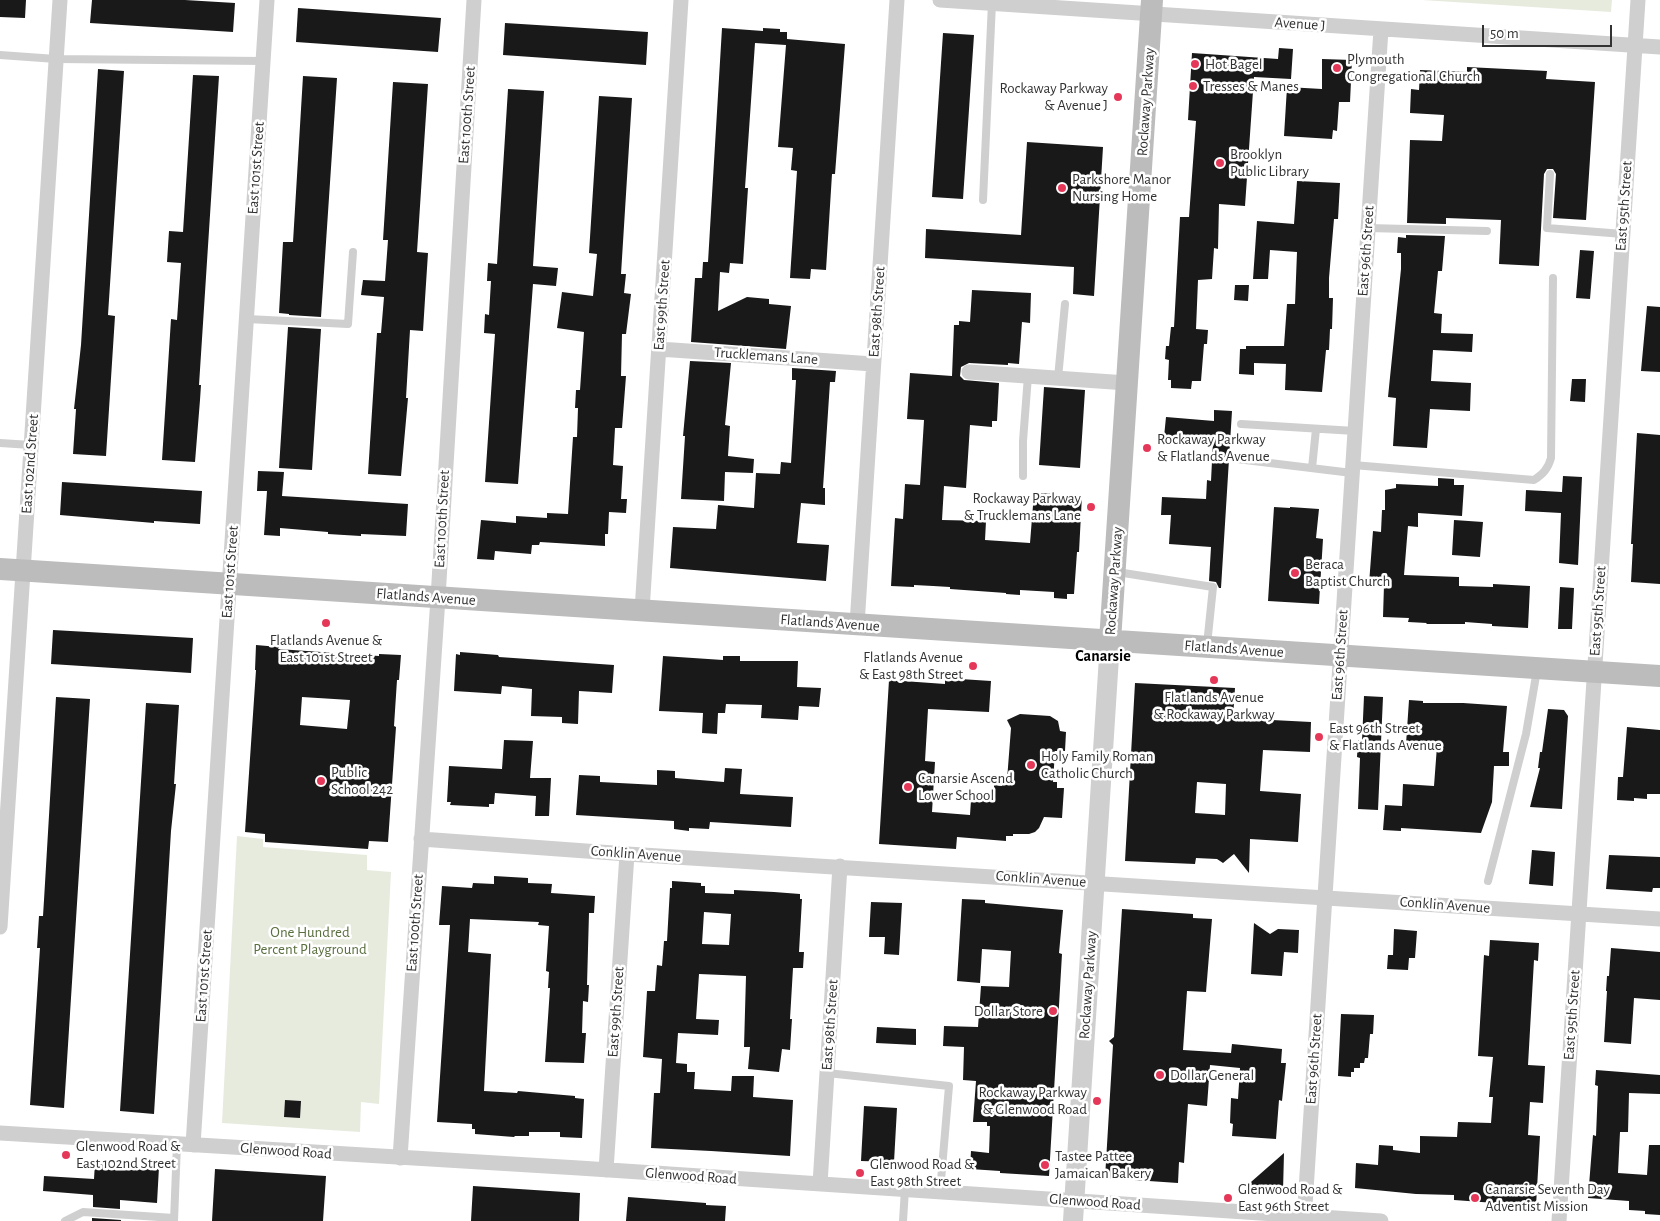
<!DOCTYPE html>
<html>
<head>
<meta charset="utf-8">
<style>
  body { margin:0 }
  #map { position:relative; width:1660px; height:1221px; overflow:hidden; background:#fff; font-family:"Alegreya Sans",sans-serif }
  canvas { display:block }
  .scale { position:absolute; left:1482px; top:25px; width:130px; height:22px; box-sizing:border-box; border:2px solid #323232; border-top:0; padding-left:6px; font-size:15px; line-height:18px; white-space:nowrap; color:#323232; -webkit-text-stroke:4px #fff; paint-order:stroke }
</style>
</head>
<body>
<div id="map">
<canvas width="1660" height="1221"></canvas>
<div class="scale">50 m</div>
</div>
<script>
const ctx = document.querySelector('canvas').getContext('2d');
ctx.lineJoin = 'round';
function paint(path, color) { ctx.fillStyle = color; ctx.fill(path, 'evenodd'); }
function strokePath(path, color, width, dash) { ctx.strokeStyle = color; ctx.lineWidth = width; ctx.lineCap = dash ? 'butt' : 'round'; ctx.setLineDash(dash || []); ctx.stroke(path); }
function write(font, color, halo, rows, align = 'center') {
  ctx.font = font + ' "Alegreya Sans",sans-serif'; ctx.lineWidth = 5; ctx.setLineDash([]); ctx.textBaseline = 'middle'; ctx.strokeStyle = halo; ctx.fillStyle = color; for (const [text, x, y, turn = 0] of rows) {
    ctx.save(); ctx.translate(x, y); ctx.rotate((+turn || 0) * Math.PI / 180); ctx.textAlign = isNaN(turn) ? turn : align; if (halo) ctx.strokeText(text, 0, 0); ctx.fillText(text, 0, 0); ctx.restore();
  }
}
paint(new Path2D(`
  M1422,0H1612L1611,12Z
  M237,836L263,839V847L367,855V870L391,872L379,1104L361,1102L360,1132L222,1123Z`), '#e7ebde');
paint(new Path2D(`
  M0,0H26L25,18L0,17Z
  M92,0H185L235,3L233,32L90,23Z
  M298,8L441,18L438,52L296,42Z
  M505,23L648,32L646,65L503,55Z
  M722,28L763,31V28L780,29V32H787V39L845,44L835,174H832L826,270L811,269L810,279L790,278L797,171L791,170L793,148L778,147L786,45L755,43L745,188H748L743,264L730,263L729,273L720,272L718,311L747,297L769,299V304L791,306L786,349L691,342L695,278H702L703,262H708Z
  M943,33L974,35L963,199L932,197Z
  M1279,48L1293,49L1291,79L1254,77L1245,206L1219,204L1218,249L1214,248L1212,279L1198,280L1196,329L1208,330L1207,344H1204L1201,381H1192L1191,389L1171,388V380H1168L1169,360L1165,359L1166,346H1169L1171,327H1174L1180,217H1189L1196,121L1188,120L1192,53L1278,59Z
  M1322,59L1352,60L1350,102H1339L1337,131L1333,130L1332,139L1284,136L1287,87L1322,89Z
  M1467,67L1547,71L1546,79L1595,82L1586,220L1553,218L1556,174L1553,169H1547L1544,174L1539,266L1499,264L1501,220L1446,218V224L1407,223L1410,140L1442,141L1444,115L1410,113L1411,89L1419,90L1420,70L1467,72Z
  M98,69L124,71L108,315L115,316L106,456L73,454L76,409H74L81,345Z
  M193,75L219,76L199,385H201L200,400L195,462L162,460L171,319L177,320L181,263L167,262L169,231L183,232Z
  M303,76L337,78L321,317L289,315V314L279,313L283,242H293Z
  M393,82L428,84L417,252L428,253L425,299L423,331L410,330L406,398H408L401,476L368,474L377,333H381L384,297L361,295L363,280L385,281L388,240H383Z
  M508,89L544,91L533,266L558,268L556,286L533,284L518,484L485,482L495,334L484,333L485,314L489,315L491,281H487L488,263L497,264Z
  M599,96L632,98L621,274H626L624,293L631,294L626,334H622L621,376H626L622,428H615L613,465L623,466L621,499H627L626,513L609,512L608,534H605V546L540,542L539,545H532L531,554L495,551L494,560L477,559L481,520L516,523V516L547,518V513L568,514L573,437H577L578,408H575L576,390H580L584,332L557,328L562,292L593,296L597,254L589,253Z
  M1027,142L1103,147L1094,296L1073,294L1074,267L925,258L926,229L1021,235Z
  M1297,181L1340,183L1338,219H1334L1329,278V298H1333L1332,329H1330L1329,350H1326L1322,392L1285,390L1286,364L1254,363V375L1239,374L1240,349H1246V346H1284L1287,304H1295L1297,252L1270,250L1268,279H1253L1257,221L1294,224Z
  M1406,235L1445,236L1442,271H1438L1434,313L1442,314L1441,333L1473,334L1472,352L1433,350L1431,381L1471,383L1470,411L1430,409L1427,448L1393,446L1396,398L1388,397L1401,269V253H1397L1398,237L1406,238Z
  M1580,250L1594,251L1590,299L1576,298Z
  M1235,285H1249L1248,301L1234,300Z
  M972,290L1031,293L1030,323L1022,322L1019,364L1008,363V365L969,363L961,367L960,376L964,380L999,383L997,421H992V427L970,425L966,488L944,486L942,520L986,521L985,540L1030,543L1034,493L1082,495L1079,552H1077L1074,594H1067V599L1054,598V592L1020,590V595L1006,594V593L950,589V587L933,586L914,585V587L891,586L895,518L903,519L905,484L920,485L924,420L907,419L910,373L952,376L954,325H959V321L970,322Z
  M1647,306L1660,307V372L1641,371Z
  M288,327L321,329L312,470L279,468Z
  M690,361L731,363L725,425L730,426L728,456L754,459L753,473L725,472L724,501L681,499L685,436H683Z
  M792,368L836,371L835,382H830L823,488H825V505L801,503L797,543L829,545L826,581L670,568L673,527L716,529L718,505L754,508L756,473L780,474L781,462L791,463L796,380H792Z
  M1572,379H1586L1585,402L1570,401Z
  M1044,387L1085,390L1080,468L1039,465Z
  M1214,410L1232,411L1221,588H1219L1216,582L1209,581L1211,547L1169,544L1171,515H1161L1162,497L1206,499L1207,480L1211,481L1213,441L1164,437L1166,417L1214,421Z
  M1637,433L1660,435V584L1631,582L1633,544H1631Z
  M258,471L284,472L282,496L408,504L406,536L361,534V536L344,535L328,534V532L280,528V536L264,535L267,491H257Z
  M1563,476L1582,477L1578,565L1559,563L1561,513L1525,511L1526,490L1562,492Z
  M1438,478L1454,479V485H1464L1462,516L1418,513V527L1408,526L1404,575L1459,577V586L1493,587V584L1530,586L1528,628L1492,626V624L1465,622V624H1426L1427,623L1408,622L1409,618L1383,617L1384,585L1369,584L1373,531L1381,532L1382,510H1385V490L1396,488V484L1438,486Z
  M62,482L202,491L200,524L154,521V523L60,515Z
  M1274,507L1290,508V507L1319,509L1316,538L1323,539L1319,604L1268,601Z
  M1454,520L1483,522L1480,557L1452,555Z
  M1560,587L1574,588L1572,629H1558Z
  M53,630L193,638L191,673L51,664Z
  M256,645L279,647L278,649L379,656V654L401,655L399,680H397L394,726L396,727L388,842L369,841L368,849L265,842V834L245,832L256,670H255ZM302,697L350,700L347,729L300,725Z
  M460,652L498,655L499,657L614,665L612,693L579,691L578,724L562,723V717L531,716L532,689L502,686L501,694L454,691L456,654L460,655Z
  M663,656L723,660V656H740V661H798L797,687L821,688L819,707L799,706L798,720L782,719L761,718L762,705L726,704L725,713H718L717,734L702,733L703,713L659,711Z
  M945,678L991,681L989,712L928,709L925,761L935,762L932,812L970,815L971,800L994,801V785L1002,786L1003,780H1007L1011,728L1007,720L1020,714L1050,716L1058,721L1060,731L1066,732L1065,751H1055L1053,782H1057V788H1064L1062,818L1044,817L1039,828L1035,832L1029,834H1013V836H1006V841L957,837L956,849L879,844L889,680L945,684Z
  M1135,683L1235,688L1233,718L1311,722L1310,752L1263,750L1260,791L1301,794L1298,842L1250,839L1249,873L1234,854L1223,863L1217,859L1196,858L1195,864L1125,861ZM1197,782L1226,784L1225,815L1195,813Z
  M1364,696L1383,697L1378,810L1358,809L1360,758L1357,757L1358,740L1362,741Z
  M56,697L90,699L64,1108L30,1105L40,948H37L39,916H43L44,900Z
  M1409,700L1423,701V703H1463L1507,706L1503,752H1509V766H1494L1492,802L1481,833L1401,828V831L1383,830L1385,805L1402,806L1403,784L1434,786L1437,746L1406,744Z
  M146,703L179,705L174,784H176L171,831L154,1114L120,1111Z
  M1548,709L1564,710L1568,716L1562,809L1530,807L1540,768H1538L1540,752H1542Z
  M1627,727L1660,730V794H1647V799L1634,798V801L1617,800L1618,777H1623Z
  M504,740L533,741L530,778H551L549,816H535L536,796L495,793L494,804H489V807L450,805L451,802H447L449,766L502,769Z
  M725,768L742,769L740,794L793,797L791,827L710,822L709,829L689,828V831L674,829V821L576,815L579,775L600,776V782L657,785V770L675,771V778L724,782Z
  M1532,850L1555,852L1553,886L1529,884Z
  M1609,855L1660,857V888H1653L1652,892L1606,889Z
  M494,876L528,878V883L552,884L551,893L595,896L594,913H589L587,985H589L588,1002L583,1001L582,1033H586L584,1063L545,1062L550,988H548L549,972L546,971L549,926L538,925L539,922L470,919L468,952L491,954L484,1091L517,1093L518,1091L575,1096V1098L584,1099L582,1138L560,1137V1132H529V1136H515L514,1137L475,1134V1129H472V1124L437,1122L450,925H439L442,886L472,888L473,883L494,884Z
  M672,881L701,883V886H705V893L734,894V890L774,892L800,894V899H802L799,952H804L803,968H793L790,1019H792L790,1050L782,1049L779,1072L748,1069L750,1047H744L746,976L699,974L696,1019L719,1020L718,1035L678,1033L676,1063L687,1064V1072H695L694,1089L731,1091L732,1076H754L753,1097L793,1100L790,1156L711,1151L651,1148L654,1093H660L662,1059L643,1057L647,991H655L657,965L662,966L664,941H667L670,888H672ZM704,912L731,914L729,945L702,944Z
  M962,899L985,900V903L1063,910L1059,953L1062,954L1049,1176L1000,1173V1171L970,1169L971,1151L989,1153L990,1126H987V1122H973L976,1081L963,1080L964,1047L943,1046L944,1026L978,1027L981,986L1009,987L1011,951L982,949L980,983L957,981Z
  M871,902L902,903L899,955L884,954L885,937H869Z
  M1122,909L1193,914V918L1212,919L1206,992L1187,991L1183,1050L1231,1053L1232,1044L1282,1049L1281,1063H1286L1282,1101L1279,1100L1276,1139L1232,1136L1233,1124L1230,1123L1231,1098L1238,1099L1240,1068L1210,1065L1207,1106L1188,1104L1184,1163L1179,1162L1178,1183L1105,1178L1113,1045L1109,1041L1114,1037Z
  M1254,923L1270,934L1278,929L1299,930L1298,953L1284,952L1282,976L1251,974Z
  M1394,929L1417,931L1415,958H1409L1408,970L1387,969L1388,955H1393Z
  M1490,940L1539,943L1538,961L1534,960L1528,1065L1545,1066L1543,1103L1530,1102L1528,1135L1540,1136L1536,1206L1454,1200V1195L1416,1194L1355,1188L1356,1163L1378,1165L1379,1145L1393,1146V1150L1420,1153V1136L1457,1137L1458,1122L1491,1123L1493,1097H1489L1493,1057L1478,1056L1484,955L1489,956Z
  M1611,948L1660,952V1000L1634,998L1631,1044L1604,1042L1607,991H1606L1607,976H1609Z
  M1341,1014L1374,1015L1373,1034H1370L1368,1058H1365L1364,1063H1360V1068H1354V1072H1351V1077L1338,1076Z
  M877,1027L916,1029V1045L876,1043Z
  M1596,1070L1660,1075V1094L1629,1093L1628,1132H1620L1618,1173L1647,1175L1649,1145H1660V1215L1645,1214V1211L1629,1210V1201L1588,1198L1593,1135L1596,1136L1598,1086L1595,1085Z
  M285,1100L301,1101L300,1118L284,1117Z
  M864,1106L897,1108L894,1162L861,1161Z
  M1284,1153L1283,1191L1243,1189Z
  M95,1163L159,1167L157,1203L120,1200V1209L93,1207V1195L43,1191L44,1176L94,1179Z
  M215,1169L326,1176L323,1221H212Z
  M473,1186L580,1193L579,1221H471Z
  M628,1197L706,1203V1205L726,1206L725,1221H626Z
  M92,1218L121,1220V1221H92Z`), '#191919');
strokePath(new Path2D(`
  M0,55L56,59L263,61
  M1550,174L1547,228L1623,234
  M983,200L992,3
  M1368,228L1487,231
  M247,319L348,324L353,252
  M1058,378L1065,304
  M1241,424L1355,431
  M0,443L31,445
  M1237,459L1352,473
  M1353,465L1534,480C1543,474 1548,469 1551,458L1553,278
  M1312,468L1316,429
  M1023,476V441L1028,376
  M1117,572L1213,587L1207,645
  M1488,881L1526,734L1537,670
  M827,1073L949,1086L940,1192
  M65,1221L83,1212L174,1218
  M174,1221L177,1144
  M903,1221L905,1189`), '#cfcfcf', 8);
strokePath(new Path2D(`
  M940,0L1660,47
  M659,349L873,364
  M969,372L1127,383
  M642,611L681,0
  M857,625L897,0
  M421,839L627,854L1660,919
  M0,927L60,0
  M0,1133L579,1168L1381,1221
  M193,1145L267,0
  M400,1158L438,598L474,0
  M606,1170L627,854
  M820,1184L840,866
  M1304,1221L1381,29
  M1559,1221L1638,0`), '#cfcfcf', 15);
strokePath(new Path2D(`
  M1073,1221L1110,641`), '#cfcfcf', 20);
strokePath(new Path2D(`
  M0,569L1660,676
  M1110,641L1152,0`), '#bcbcbc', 22);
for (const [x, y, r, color] of [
  [1195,64,5,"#e53858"],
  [1337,68,5,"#e53858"],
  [1193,86,5,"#e53858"],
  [1118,97,5,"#e53858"],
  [1220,163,5,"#e53858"],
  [1062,188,5,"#e53858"],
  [1147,448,5,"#e53858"],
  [1091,507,5,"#e53858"],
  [1295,573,5,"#e53858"],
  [326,623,5,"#e53858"],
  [973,666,5,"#e53858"],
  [1214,680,5,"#e53858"],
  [1319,737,5,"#e53858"],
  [1031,765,5,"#e53858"],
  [321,781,5,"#e53858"],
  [908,787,5,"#e53858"],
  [1053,1011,5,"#e53858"],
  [1160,1075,5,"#e53858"],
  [1097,1101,5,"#e53858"],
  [66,1155,5,"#e53858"],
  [1045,1165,5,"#e53858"],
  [860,1173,5,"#e53858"],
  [1228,1198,5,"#e53858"],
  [1475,1198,5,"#e53858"]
]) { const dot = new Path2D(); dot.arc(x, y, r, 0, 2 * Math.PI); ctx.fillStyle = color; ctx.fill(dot); strokePath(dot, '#fff', 2); }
write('15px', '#323232', '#fff', [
  ["Avenue J",1300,24,4],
  ["Rockaway Parkway",1146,102,-86],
  ["East 100th Street",467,115,-86],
  ["East 101st Street",256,168,-86],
  ["East 95th Street",1624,206,-86],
  ["East 96th Street",1366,251,-86],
  ["East 99th Street",662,305,-86],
  ["East 98th Street",877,312,-86],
  ["Trucklemans Lane",766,356,4],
  ["East 102nd Street",30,464,-86],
  ["East 100th Street",442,519,-87],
  ["East 101st Street",230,572,-86],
  ["Rockaway Parkway",1114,581,-86],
  ["Flatlands Avenue",426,597,4],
  ["East 95th Street",1598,611,-86],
  ["Flatlands Avenue",830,623,4],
  ["Flatlands Avenue",1234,649,4],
  ["East 96th Street",1340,655,-86],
  ["Conklin Avenue",636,854,4],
  ["Conklin Avenue",1041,879,4],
  ["Conklin Avenue",1445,905,4],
  ["East 100th Street",415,923,-86],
  ["East 101st Street",204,976,-86],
  ["Rockaway Parkway",1088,985,-86],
  ["East 99th Street",616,1012,-86],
  ["East 95th Street",1572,1015,-86],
  ["East 98th Street",830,1025,-86],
  ["East 96th Street",1314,1059,-86],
  ["Glenwood Road",286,1151,4],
  ["Glenwood Road",691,1176,4],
  ["Glenwood Road",1095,1202,4]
]);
write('15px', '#323232', '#fff', [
  ["Plymouth",1347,59],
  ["Congregational Church",1347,76],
  ["Hot Bagel",1205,64],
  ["Tresses & Manes",1203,86],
  ["Rockaway Parkway",1108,88,"right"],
  ["& Avenue J",1108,105,"right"],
  ["Brooklyn",1230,154],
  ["Public Library",1230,171],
  ["Parkshore Manor",1072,179],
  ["Nursing Home",1072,196],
  ["Rockaway Parkway",1157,439],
  ["& Flatlands Avenue",1157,456],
  ["Rockaway Parkway",1081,498,"right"],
  ["& Trucklemans Lane",1081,515,"right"],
  ["Beraca",1305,564],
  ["Baptist Church",1305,581],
  ["Flatlands Avenue &",326,640,"center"],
  ["East 101st Street",326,657,"center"],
  ["Flatlands Avenue",963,657,"right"],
  ["& East 98th Street",963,674,"right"],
  ["Flatlands Avenue",1214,697,"center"],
  ["& Rockaway Parkway",1214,714,"center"],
  ["East 96th Street",1329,728],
  ["& Flatlands Avenue",1329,745],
  ["Holy Family Roman",1041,756],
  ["Catholic Church",1041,773],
  ["Public",331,772],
  ["School 242",331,789],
  ["Canarsie Ascend",918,778],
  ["Lower School",918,795],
  ["Dollar Store",1043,1011,"right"],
  ["Dollar General",1170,1075],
  ["Rockaway Parkway",1087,1092,"right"],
  ["& Glenwood Road",1087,1109,"right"],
  ["Glenwood Road &",76,1146],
  ["East 102nd Street",76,1163],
  ["Tastee Pattee",1055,1156],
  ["Jamaican Bakery",1055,1173],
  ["Glenwood Road &",870,1164],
  ["East 98th Street",870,1181],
  ["Glenwood Road &",1238,1189],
  ["East 96th Street",1238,1206],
  ["Canarsie Seventh Day",1485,1189],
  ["Adventist Mission",1485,1206]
], 'left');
write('15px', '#5a6f3f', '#fff', [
  ["One Hundred",310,932],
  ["Percent Playground",310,949]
]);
write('bold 16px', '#000', '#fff', [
  ["Canarsie",1103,656]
]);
</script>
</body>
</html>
